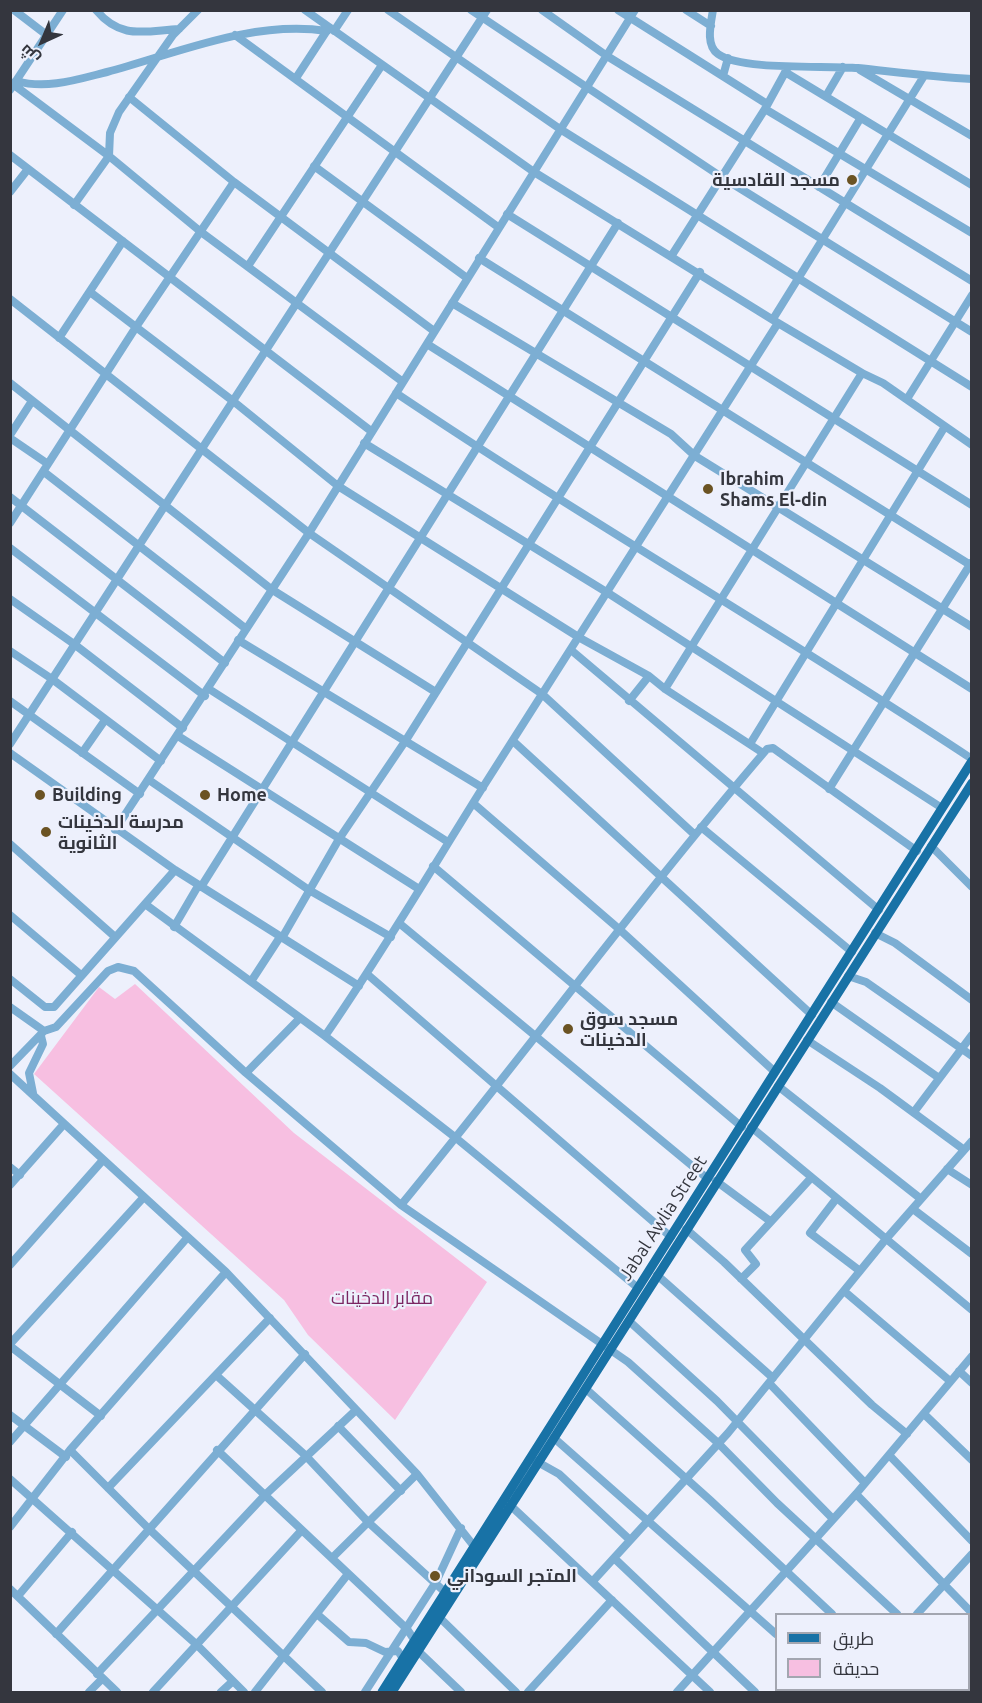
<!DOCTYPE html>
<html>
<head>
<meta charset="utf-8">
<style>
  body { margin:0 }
  #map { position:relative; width:982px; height:1703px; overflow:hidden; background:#edf0fc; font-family:Ubuntu,Cairo,sans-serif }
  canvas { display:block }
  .frame { position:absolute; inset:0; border:12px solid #34363e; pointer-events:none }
  .legend { position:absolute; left:775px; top:1613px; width:195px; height:78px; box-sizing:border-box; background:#edf0fc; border:2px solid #a3a6b0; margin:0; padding:8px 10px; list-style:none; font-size:18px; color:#34363e }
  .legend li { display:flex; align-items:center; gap:12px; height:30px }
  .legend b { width:30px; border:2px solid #a3a6b0 }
  .north { position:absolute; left:12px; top:12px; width:60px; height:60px; -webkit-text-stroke:4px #edf0fc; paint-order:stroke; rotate:224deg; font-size:16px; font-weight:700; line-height:24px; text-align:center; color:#34363e }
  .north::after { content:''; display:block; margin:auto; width:21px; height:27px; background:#34363e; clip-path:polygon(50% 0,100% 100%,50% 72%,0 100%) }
</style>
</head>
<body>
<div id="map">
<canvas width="982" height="1703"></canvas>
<div class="frame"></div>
<ul class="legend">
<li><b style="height:8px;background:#1872a6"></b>طريق</li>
<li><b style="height:16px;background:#f7bfe1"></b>حديقة</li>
</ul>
<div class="north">ش</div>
</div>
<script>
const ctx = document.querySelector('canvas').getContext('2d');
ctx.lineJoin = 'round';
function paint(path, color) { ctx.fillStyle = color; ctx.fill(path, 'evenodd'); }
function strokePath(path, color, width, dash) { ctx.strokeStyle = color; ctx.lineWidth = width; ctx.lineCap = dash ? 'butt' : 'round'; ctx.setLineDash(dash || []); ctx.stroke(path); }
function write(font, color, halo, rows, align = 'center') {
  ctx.font = font + ' Ubuntu,Cairo,sans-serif'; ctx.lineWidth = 4.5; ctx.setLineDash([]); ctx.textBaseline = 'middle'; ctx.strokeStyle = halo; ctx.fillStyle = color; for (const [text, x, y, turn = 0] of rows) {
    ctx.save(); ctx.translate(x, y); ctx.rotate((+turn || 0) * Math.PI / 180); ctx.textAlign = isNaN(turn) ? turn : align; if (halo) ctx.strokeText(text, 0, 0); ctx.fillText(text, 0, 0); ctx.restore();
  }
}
paint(new Path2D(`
  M135,984L294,1133L487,1282L395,1420L308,1335L284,1300L34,1074L99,987L115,999Z`), '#f7bfe1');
strokePath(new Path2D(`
  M14,10L48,36
  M96,10C121,40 144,31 179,29
  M305,10L534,172L778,323L862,373L883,383L972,445
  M388,10L560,129L972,387
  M471,10L720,176L972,332
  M542,10L607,56L972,281
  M618,10L767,104
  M686,10L711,26
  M713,10C711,23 705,45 718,54C742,71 826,65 858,68C896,72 933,77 972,79
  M334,31L348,10
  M235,35L498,227
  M860,70L972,136
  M785,72L972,185
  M723,76L728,58
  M296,78L328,29
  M17,81C46,90 79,79 107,72C178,53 252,20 327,31
  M10,82L109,156L201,232L403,382
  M10,90L63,10
  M826,96L843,67
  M129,97L234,182L434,331
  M765,109L972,233
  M10,155L371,431
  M314,166L467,278
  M819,187L860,119
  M10,192L28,169
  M74,205L109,156L110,133L119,112L173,35L198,10
  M507,214L972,505
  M672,255L765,109L788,67
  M479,258L972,566
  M248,266L382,65
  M90,292L233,401L338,486L580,638L649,676L665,689L763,753
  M10,299L309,533L542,694L695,835
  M452,303L671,434L695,456L972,627
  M773,319L924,76
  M59,338L123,241
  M427,344L972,689
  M10,383L271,589L434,691
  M396,393C585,520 782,633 972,759
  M907,399L972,295
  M10,435L32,401
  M10,438L48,464
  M364,443L608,593L942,808
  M44,472L245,628
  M10,497L225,663
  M10,523L136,327L234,182
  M10,548L205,696
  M10,599L74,644L183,728
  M238,640L483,788
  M571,650L879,910
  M10,651L52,679L161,761
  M209,689L448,842
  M665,689L862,373
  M10,701L140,794
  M629,701L649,676
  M178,736L419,889
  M513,741L812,1015
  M10,744L487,10
  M750,744L944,428
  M10,753L175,870L359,986
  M82,753L105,720
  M149,780L309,890L391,937
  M829,789L971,563
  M473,803L619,929L775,1072
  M701,827L852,952
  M115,830L309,533L635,10
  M10,844L114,936
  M931,846L972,887
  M433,866L742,1127
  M201,887L618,223
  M145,904L325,1036L456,1138L638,1288
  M10,915L81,975
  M399,923L708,1179
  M174,927L198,886
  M875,933L895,943L972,1000
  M282,938L339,839L406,740L700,272
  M367,974L671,1237
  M848,976L866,982L972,1056
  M10,979L45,1007H54L175,870
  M252,980L280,937
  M831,1002L939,1078
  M10,1007L44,1031
  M325,1036C381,955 431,870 483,787C581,632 681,478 778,323
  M807,1040L880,1088L963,1149
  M10,1066L44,1031L56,1027L108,971L118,967L134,971L246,1073L401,1205L628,1362L718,1443L777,1503L897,1614
  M246,1073L300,1018
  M10,1074L226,1272L417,1474L477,1550
  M778,1086L921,1199
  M33,1093L29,1073L43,1044L41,1036
  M914,1112L972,1035
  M751,1127L972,1310
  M10,1167L20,1175
  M947,1169L972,1185
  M716,1181L770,1221
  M10,1185L64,1124
  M836,1199L810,1233L860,1271
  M401,1205C525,1054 640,897 767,749L773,748L917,851
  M913,1209L972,1254
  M686,1229L724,1262L872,1405L907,1434
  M10,1265L103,1160
  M657,1275L773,1378
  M741,1279L756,1264L745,1250L811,1178
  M844,1291L950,1381
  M629,1321L717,1401L833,1519
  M10,1344L143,1198
  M10,1346L101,1416
  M959,1371L972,1383
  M216,1375L305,1455L368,1522L446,1593
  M769,1383L865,1483
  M586,1389L710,1500L832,1614
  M924,1414L972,1460
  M10,1415L66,1457
  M338,1426L401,1491
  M554,1438L776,1634
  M10,1442L187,1238
  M70,1450L148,1528L322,1692
  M217,1450L407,1629L415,1641
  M889,1455L972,1541
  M534,1460L559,1474L630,1540
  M10,1479L196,1644L244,1692
  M108,1488L270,1318
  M856,1494L972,1613
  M511,1506L710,1692
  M10,1527L70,1450L226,1272
  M332,1558L417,1474
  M614,1558L755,1692
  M593,1581L728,1433L886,1239L972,1141
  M10,1589L117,1692
  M18,1596L72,1532
  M317,1614L349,1642L366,1643L385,1652L398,1651L403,1659
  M917,1614L972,1554
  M440,1618L516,1692
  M56,1634L305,1354
  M418,1651L461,1692
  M97,1674L265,1495L355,1411
  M968,1678L972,1680
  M838,1690L841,1692
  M89,1692L102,1679
  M153,1692L301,1531
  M221,1692L233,1681
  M255,1692L348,1574
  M365,1692L436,1582L461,1528
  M528,1692L612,1600
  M677,1692L856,1494L972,1356
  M852,1692L854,1690`), '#7caed3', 8);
strokePath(new Path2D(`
  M382,1692L972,761
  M392,1692L972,783`), '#1872a6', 9);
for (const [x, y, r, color] of [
  [852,180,6,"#6b5323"],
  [708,489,6,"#6b5323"],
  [40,795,6,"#6b5323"],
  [205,795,6,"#6b5323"],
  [46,832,6,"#6b5323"],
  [568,1029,6,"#6b5323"],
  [435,1576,6,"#6b5323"]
]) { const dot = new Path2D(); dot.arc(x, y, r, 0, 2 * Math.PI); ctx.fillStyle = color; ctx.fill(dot); strokePath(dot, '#edf0fc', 2); }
write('bold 18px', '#34363e', '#edf0fc', [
  ["مسجد القادسية",840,180,"right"],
  ["Ibrahim",720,479],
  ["Shams El-din",720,500],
  ["Building",52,795],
  ["Home",217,795],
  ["مدرسة الدخينات",58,822],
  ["الثانوية",58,843],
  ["مسجد سوق",580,1019],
  ["الدخينات",580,1040],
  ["المتجر السوداني",447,1576]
], 'left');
write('18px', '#34363e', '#edf0fc', [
  ["Jabal Awlia Street",663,1218,-57]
]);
write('18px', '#7b2562', '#edf0fc', [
  ["مقابر الدخينات",382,1298]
]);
</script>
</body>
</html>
